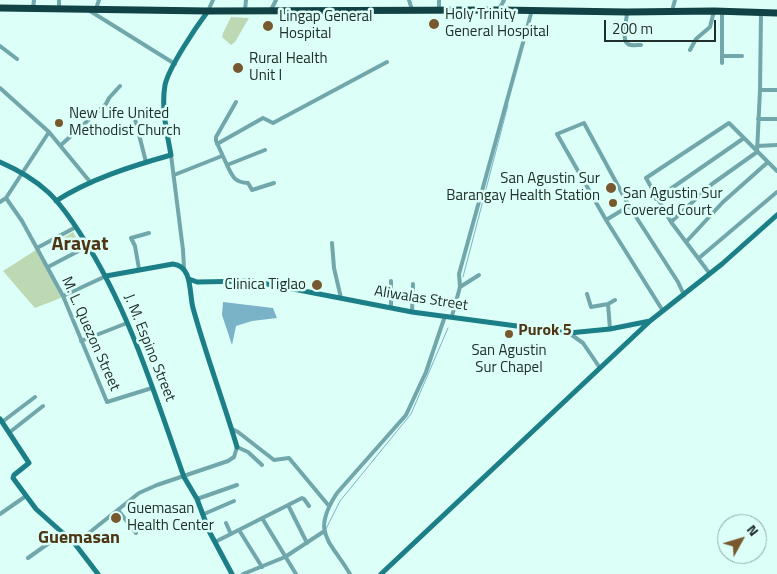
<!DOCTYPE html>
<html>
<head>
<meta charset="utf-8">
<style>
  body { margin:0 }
  #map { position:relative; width:777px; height:574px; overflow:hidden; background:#dcfff7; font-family:"Titillium Web",sans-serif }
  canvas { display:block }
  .north { position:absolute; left:717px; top:514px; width:50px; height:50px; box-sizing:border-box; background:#dcfff7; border:1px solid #91aca6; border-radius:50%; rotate:51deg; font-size:14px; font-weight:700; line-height:20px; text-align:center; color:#212f2c }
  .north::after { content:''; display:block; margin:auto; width:18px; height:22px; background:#78582e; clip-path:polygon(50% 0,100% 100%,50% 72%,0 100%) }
  .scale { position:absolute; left:604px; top:20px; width:112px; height:22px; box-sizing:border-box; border:2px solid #212f2c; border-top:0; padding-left:6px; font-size:15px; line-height:18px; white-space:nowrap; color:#212f2c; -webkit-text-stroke:4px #dcfff7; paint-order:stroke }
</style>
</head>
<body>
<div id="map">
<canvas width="777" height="574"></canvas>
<div class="north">N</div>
<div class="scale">200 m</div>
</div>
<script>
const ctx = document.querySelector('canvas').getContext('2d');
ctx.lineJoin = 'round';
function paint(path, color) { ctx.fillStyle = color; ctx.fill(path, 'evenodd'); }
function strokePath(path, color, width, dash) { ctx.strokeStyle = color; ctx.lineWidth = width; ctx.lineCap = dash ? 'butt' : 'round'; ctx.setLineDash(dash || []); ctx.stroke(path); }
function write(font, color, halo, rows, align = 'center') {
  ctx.font = font + ' "Titillium Web",sans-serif'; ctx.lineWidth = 5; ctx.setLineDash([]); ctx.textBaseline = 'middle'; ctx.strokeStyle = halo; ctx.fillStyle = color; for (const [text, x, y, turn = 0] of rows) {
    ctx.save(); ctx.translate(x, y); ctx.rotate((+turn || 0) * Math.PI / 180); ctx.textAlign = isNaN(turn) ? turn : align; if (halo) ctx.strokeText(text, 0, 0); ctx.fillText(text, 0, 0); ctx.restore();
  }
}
paint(new Path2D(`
  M231,17L249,18L235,42L231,45L222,37L223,33Z
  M73,232L81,246L71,252L63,238Z
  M36,250L63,297L35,308L3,271Z`), '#bdd9b4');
paint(new Path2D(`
  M223,302L273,308L277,318L252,321L236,326L232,345L222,315Z`), '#7ab2c8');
strokePath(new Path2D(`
  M463,277L508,105
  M326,529L340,501L411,414L448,328`), '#7ab2c8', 1);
strokePath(new Path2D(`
  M409,0L412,10
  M33,8L34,0
  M59,9V0
  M96,9L99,0
  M245,10L246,0
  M271,10L276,0
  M499,10L504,0
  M90,11L175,64
  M208,11L213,0
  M439,11V0
  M672,11L675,0
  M627,12C627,19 621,41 628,44C631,46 637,45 641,45
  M722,12V63
  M0,46L17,59
  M690,50L696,39L710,27L714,11
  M722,56H742
  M0,88L49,132L91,183
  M760,90H777
  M135,119L146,162
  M758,119H777
  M217,144L263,118L273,123L387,62
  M61,145L106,104L109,98L120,86
  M757,146L777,145
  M265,150L227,165C233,177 234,182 248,183L252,190L274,183
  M171,155L183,250L184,268
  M227,165L216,141V137L236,102
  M174,175L222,156
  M6,198L22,221L63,296L107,402L152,388
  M656,199L744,138
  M0,202L6,198L49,132
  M606,220L629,206
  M671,222L712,184L757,152L760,90L761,13
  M686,242L723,202L768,162
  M332,243L334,268L341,298
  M37,248L76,227
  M699,258L777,192
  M48,267L88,246
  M139,269L135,246L131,238L149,233
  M710,274L671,222L646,178L729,123L777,171
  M391,281V308
  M460,287L479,275
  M587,294L591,307L608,304L610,329
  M63,296L106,276
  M608,304L615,300
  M663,311L606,220L557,134L584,123L629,206L678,282L684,295
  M412,312L413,284
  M452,316L460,287L459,274L532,10
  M569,333L583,343L600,368
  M81,341L127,323
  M2,422L35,397
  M232,429L238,432L274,460L289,458L329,506
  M10,432L43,406
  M197,499L237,485
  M288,505L307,543
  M118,510L136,533
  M0,514L26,496
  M204,514L234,501
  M262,518L296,574
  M226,523L231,534
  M239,530L262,567
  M215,542L302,498L304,499L309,506
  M75,544L139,493L157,485L228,461L234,457L237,447L248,452L262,465
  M28,558L63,533
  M243,574L285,557L323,532
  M350,574C329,539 311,533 337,493L406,415L426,372L445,316`), '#71a7ab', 4);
strokePath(new Path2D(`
  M0,162C16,169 35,180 48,192C62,205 73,222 83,238C130,311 155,396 184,477L197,499L209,531L232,574
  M56,201C90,179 132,166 171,155C167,133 161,108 165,85C169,67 196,27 208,11
  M106,276L173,264C193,266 189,294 193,308C206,355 223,400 237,447
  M189,279L197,282L252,281L412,312L569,333L610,329L650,321
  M0,419L29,463L14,475L13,478L36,509L75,544L98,574
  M381,574L650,321L722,264L777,215`), '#1c7f87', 5);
strokePath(new Path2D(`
  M0,8L208,11L499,10L627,12L714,11L777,13`), '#114246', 7);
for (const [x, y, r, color] of [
  [434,24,6,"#78582e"],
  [268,26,6,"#78582e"],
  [238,68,6,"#78582e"],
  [59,123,5,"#78582e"],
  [611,188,6,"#78582e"],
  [613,203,5,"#78582e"],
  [317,285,6,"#78582e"],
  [509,334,5,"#78582e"],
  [116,518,6,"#78582e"]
]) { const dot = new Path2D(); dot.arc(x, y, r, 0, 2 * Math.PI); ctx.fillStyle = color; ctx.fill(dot); strokePath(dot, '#dcfff7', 2); }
write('15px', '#212f2c', '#dcfff7', [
  ["Holy Trinity",445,15],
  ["General Hospital",445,32],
  ["Lingap General",279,17],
  ["Hospital",279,34],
  ["Rural Health",249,59],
  ["Unit I",249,76],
  ["New Life United",69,114],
  ["Methodist Church",69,131],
  ["San Agustin Sur",600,179,"right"],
  ["Barangay Health Station",600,196,"right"],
  ["San Agustin Sur",623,194],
  ["Covered Court",623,211],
  ["Clinica Tiglao",306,285,"right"],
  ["San Agustin",509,351,"center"],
  ["Sur Chapel",509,368,"center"],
  ["Guemasan",127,509],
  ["Health Center",127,526]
], 'left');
write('15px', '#212f2c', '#dcfff7', [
  ["Aliwalas Street",421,299,9],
  ["M. L. Quezon Street",90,334,66],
  ["J. M. Espino Street",149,348,68]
]);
write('bold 16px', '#4e3513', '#dcfff7', [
  ["Purok 5",545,331]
]);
write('bold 18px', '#4e3513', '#dcfff7', [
  ["Guemasan",79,539]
]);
write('bold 20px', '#4e3513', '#dcfff7', [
  ["Arayat",80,245]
]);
</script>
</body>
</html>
